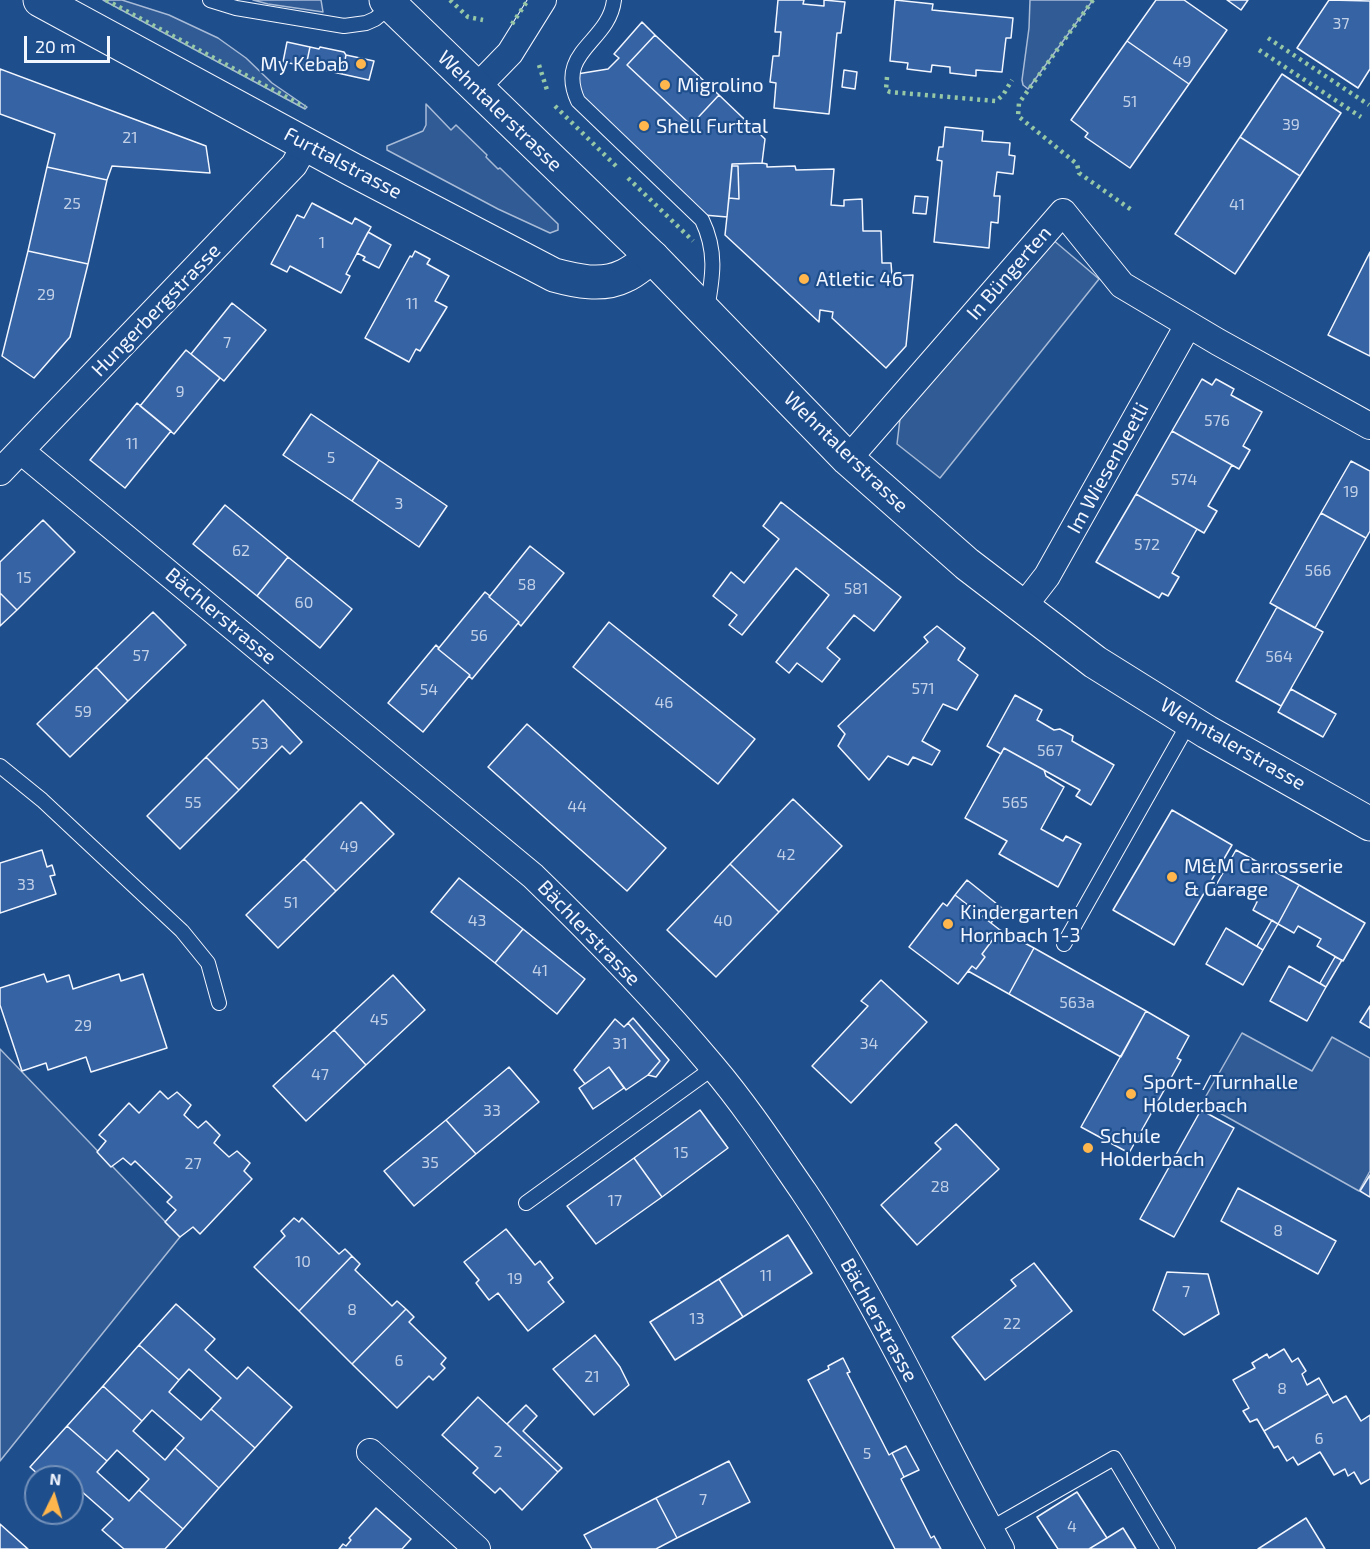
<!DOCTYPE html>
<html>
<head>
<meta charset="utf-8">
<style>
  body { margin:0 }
  #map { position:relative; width:1370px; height:1549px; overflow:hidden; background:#1f4e8c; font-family:"Exo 2",sans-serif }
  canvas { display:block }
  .north { position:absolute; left:24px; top:1465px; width:60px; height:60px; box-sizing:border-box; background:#1f4e8c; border:2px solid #7391ba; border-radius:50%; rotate:5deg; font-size:16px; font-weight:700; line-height:24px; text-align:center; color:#f2f6ff }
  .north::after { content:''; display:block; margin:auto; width:21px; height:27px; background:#ffb74d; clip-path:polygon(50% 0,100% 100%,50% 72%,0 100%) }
  .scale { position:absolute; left:24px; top:36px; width:86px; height:27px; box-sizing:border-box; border:3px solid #f2f6ff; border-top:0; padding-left:8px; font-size:18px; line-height:21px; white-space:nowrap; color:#f2f6ff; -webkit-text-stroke:4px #1f4e8c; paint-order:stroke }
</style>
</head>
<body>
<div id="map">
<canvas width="1370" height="1549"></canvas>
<div class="north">N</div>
<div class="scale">20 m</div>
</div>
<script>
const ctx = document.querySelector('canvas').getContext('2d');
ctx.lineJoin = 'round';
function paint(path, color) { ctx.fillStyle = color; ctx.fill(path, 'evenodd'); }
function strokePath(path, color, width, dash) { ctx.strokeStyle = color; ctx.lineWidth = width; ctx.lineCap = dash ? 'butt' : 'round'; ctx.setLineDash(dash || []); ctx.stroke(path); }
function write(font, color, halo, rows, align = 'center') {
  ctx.font = font + ' "Exo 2",sans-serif'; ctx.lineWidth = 4.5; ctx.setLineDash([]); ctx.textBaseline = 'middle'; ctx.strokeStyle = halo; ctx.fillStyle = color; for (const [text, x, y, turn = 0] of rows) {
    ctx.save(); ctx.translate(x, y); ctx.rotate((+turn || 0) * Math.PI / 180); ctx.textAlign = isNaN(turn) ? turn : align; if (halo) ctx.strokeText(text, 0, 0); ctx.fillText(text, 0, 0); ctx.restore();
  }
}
const built = new Path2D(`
  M103,0H122L169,15L218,38L246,58L272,83L307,107L305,109Z
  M253,0H321L323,12L268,4Z
  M1030,0H1093L1028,89L1023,85L1022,80L1029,28Z
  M426,104L451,130L456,125L487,155L486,157L498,169L500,168L558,224V230L550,233L498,209L387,150V146L423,131L426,125Z
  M1052,239L1099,279L940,478L897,444L900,419Z
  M1242,1033L1312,1071L1332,1037L1370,1058V1171L1359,1191L1202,1103Z
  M0,1049L180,1237L0,1461Z`);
paint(built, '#305b95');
strokePath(built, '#a8bbd7', 1.5);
const building = new Path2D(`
  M778,0H804L803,4L824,6V0L845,2L841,33H837L829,114L774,108L776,83L770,82L773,56H779L781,32H775Z
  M895,0L933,4L932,10L1013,18L1011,38H1006L1002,72L976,70V76L950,73V67L932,65L931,72L907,69L908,63L890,61Z
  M1156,0H1184L1227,30L1189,84L1127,41Z
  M1227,0H1248L1241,10Z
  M1329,0L1370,1V69L1358,88L1297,48Z
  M642,22L655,35L627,65L691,125L719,95L765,139L762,163L732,164L727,217L704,215L581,99L577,74L608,69L619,58L614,54Z
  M655,35L719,95L691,125L627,65Z
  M1127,41L1189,84L1130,168L1085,137L1088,133L1071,120Z
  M287,42L310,47L306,66L283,62Z
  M310,47L319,49L320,47L344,52L346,55L342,74L306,66Z
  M346,55L374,61L369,80L342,74Z
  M0,69L206,146L210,173L112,166L107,180L47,167L55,134L0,114Z
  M844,70L857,72L855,89L842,87Z
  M1282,74L1341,113L1300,176L1240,137Z
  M945,127L983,131L982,141L1010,143L1009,155L1015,156L1013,174L997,172L994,196H1000L998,223L991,222L989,248L934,242L942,161L937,160L939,147H943Z
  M1240,137L1300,176L1235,274L1175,234Z
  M762,163L767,164V167L795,166L796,170L834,169L831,205L844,206V200L862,199L863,231H881L882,263H891L892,276L913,275L906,346L886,368L832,318L833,312L820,310L819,322L725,235L729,198L739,199L738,166H732V164Z
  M732,166H738L739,199L729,198Z
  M47,167L107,180L88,264L28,251Z
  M915,196L928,197L926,214L913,213Z
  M312,203L352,224L355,218L371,227L346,274L350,276L341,293L290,266L287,272L271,264L297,215L304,218Z
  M368,232L391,245L379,268L363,260L365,257L357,253Z
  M28,251L88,264L70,337L34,378L2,356Z
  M415,251L430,259L427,264L449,276L435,301L447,307L420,351L416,349L409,362L365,338L410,256L412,257Z
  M1370,252V356L1328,335Z
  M232,303L266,330L224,381L191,354Z
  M186,350L220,378L174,434L140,406Z
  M1202,379L1212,385L1216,379L1234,389L1231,395L1262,412L1243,446L1250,450L1239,469L1172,431Z
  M137,403L171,431L125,488L90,460Z
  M311,414L379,460L352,501L283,455Z
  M1172,431L1232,465L1208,506L1217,511L1204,533L1136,494Z
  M379,460L447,506L419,547L352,501Z
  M1351,461L1370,471V531L1366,538L1321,513Z
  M1136,494L1197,529L1172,573L1179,577L1168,596L1162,593L1159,598L1096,562Z
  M781,502L901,597L874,631L854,615L827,648L840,659L822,682L797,663L789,673L776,662L829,595L796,568L742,635L729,625L737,615L713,596L731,572L744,583L779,539L763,526Z
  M225,505L288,557L257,596L193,544Z
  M1321,513L1366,538L1315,628L1270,603Z
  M43,520L75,552L17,610L0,593V562Z
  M530,546L564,573L521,626L518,623L519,622L489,597Z
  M288,557L352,609L320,648L257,596Z
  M485,592L490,596L489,597L519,622L472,679L469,676L470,675L438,649Z
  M0,593L17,610L0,626Z
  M1277,607L1323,632L1281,706L1236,681Z
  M153,612L186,645L128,701L96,667Z
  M609,622L755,739L718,784L573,667Z
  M937,626L965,648L958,660L978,675L957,710L943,704L922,741L940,751L932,765L913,757L908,765L888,756L869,780L838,746L845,734L838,726L928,642L924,637Z
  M436,645L439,648L438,649L470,675L423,732L388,703Z
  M96,667L128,701L70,757L37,724Z
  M1291,689L1336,714L1323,737L1278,712Z
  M1015,695L1042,710L1037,720L1054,730L1060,729L1073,736L1072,741L1114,765L1091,805L1076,796L1080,790L1004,748L1001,754L987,746Z
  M263,700L302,742L290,754L282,746L239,790L206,757Z
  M527,724L666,848L627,891L488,767Z
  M1004,748L1044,770L1046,776L1064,787L1041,829L1063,841L1066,836L1081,844L1058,887L999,854L1007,841L965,818Z
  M206,757L239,790L180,849L147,816Z
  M793,799L842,846L779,912L730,864Z
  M361,802L394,834L336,891L304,859Z
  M1172,810L1232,845L1174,945L1113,910Z
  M42,850L47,867L52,865L55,875L50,876L56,894L0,913V863Z
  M1236,850L1299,885L1278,924L1253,910L1257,902L1234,889L1230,896L1215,887Z
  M304,859L336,891L278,948L246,915Z
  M730,864L779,912L716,977L667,930Z
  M459,878L523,929L495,963L431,912Z
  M967,880L1002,908L991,923L955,895Z
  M1299,885L1365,923L1343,961L1317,946L1321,939L1298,926L1294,933L1278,924Z
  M955,895L1000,930L982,954L985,957L976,969L972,966L958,984L909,947L943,903L947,906Z
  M1272,920L1278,924L1263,950L1257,946Z
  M1226,928L1263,950L1243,985L1206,964Z
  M523,929L585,979L557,1014L495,963Z
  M1000,930L1034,948L1009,994L968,971L972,966L976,969L985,957L982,954Z
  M1034,948L1146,1011L1121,1057L1009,994Z
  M1335,957L1342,960L1326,987L1320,983Z
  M1289,966L1326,987L1307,1021L1270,1001Z
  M44,974L47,982L69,975L73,989L119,974L121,981L143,974L167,1048L91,1072L86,1057L48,1070L46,1063L22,1071L0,1005V988Z
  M393,975L425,1010L366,1065L334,1030Z
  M881,980L927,1022L851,1103L812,1066L868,1006L861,1001Z
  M1370,1006V1028L1360,1022Z
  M1146,1011L1189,1036L1177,1058L1181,1060L1129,1153L1081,1127Z
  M633,1018L669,1060L656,1077L648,1075L660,1061L628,1023Z
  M615,1019L624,1027L628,1023L660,1061L648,1075L626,1090L609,1067L585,1084L574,1070Z
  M334,1030L366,1065L306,1121L273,1086Z
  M509,1067L539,1102L476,1154L446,1120Z
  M609,1067L624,1088L593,1109L579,1088Z
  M160,1091L168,1099L177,1092L191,1105L184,1115L198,1128L206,1121L220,1135L214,1143L229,1157L237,1151L250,1163L244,1171L252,1179L200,1234L193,1227L180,1237L165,1222L176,1210L167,1202L172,1197L135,1161L131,1165L123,1158L111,1167L97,1152L106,1141L99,1135L129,1103L139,1113Z
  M700,1110L728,1148L662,1197L634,1158Z
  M1201,1110L1234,1128L1174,1237L1140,1219Z
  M446,1120L476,1154L414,1206L384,1171Z
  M956,1124L999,1169L917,1245L881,1205L941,1149L935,1143Z
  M634,1158L662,1197L596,1244L567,1206Z
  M1370,1175V1197L1360,1191Z
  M1238,1188L1336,1241L1318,1274L1221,1221Z
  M294,1218L299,1222L302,1218L339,1254L345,1249L352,1256L299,1311L254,1267L285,1236L281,1231Z
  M506,1229L535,1265L540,1261L553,1278L548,1282L564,1302L528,1331L498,1293L489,1300L476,1283L479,1280L464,1262Z
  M788,1235L812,1273L743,1317L719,1279Z
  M352,1256L360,1264L355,1270L392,1306L397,1301L406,1309L352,1364L299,1311Z
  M1034,1263L1072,1311L985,1380L952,1337L1016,1286L1011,1280Z
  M1167,1272L1208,1274L1219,1314L1184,1335L1153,1310Z
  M719,1279L743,1317L675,1360L650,1322Z
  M176,1304L215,1339L205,1350L237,1379L248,1367L292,1407L255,1448L211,1409L221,1398L189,1369L179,1380L139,1345Z
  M406,1309L414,1317L409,1322L446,1358L441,1364L445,1368L433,1380L429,1376L397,1408L352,1364Z
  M595,1335L620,1367L629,1385L594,1415L553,1369Z
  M139,1345L179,1380L169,1392L201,1420L211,1409L255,1448L219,1488L175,1448L184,1438L152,1410L142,1421L103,1386Z
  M1284,1349L1292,1362L1298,1358L1306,1371L1302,1374L1307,1385L1319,1378L1328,1394L1264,1431L1257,1419L1250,1422L1243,1411L1249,1408L1233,1380L1255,1368L1252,1363L1267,1354L1269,1358Z
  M843,1358L850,1372L847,1373L889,1455L892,1453L904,1477L901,1479L931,1538L934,1536L941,1549H895L808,1380L829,1369L828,1366Z
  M103,1386L142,1421L133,1431L165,1460L175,1448L219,1488L183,1529L139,1490L149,1479L117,1450L107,1461L67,1426Z
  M1328,1394L1333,1403L1346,1396L1361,1421L1370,1415V1479L1361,1484L1354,1472L1348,1476L1345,1469L1334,1475L1320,1452L1298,1465L1293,1457L1287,1461L1278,1446L1274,1448L1264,1431Z
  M478,1397L558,1472L522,1510L500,1488L495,1493L473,1473L478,1468L442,1435Z
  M526,1405L537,1416L523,1431L562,1468L558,1472L507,1424Z
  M67,1426L107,1461L97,1472L129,1501L139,1490L183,1529L165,1549H124L102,1530L113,1519L80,1490L72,1500V1477H41L30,1467Z
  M906,1446L919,1470L904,1477L892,1453Z
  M729,1461L750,1502L677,1538L656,1498Z
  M1077,1492L1107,1538L1089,1549H1058L1037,1517Z
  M656,1498L677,1538L656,1549H592L584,1535Z
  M376,1508L411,1539L402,1549H339L343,1544L346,1546L351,1540L349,1538Z
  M1306,1518L1325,1549H1258Z
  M0,1524L28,1549H0Z
  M1123,1528L1136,1549H1089L1107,1538Z`);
paint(building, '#3563a3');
strokePath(building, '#f2f6ff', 1.5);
const lane = new Path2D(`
  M210,0L236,8L344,26L366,23L375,19L391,6
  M614,0C609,43 555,51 578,101L702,220C717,251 713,276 707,309
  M0,766L42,800L182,931L208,963L219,1003
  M1064,944L1190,721
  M526,1203L713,1068
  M990,1529L1114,1458L1168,1549`);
const street = new Path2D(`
  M476,88L510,53L543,0
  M21,451L533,876C596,937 657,1000 713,1067C746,1106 775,1150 804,1192C880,1305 935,1430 1001,1549
  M848,459L1063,212L1122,285L1218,342L1370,426
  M0,472L294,165L306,144
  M1023,607L1047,576L1188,325
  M370,1452L477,1549`);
const secondary = new Path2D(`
  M40,0L353,170L554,275C576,281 602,287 624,276C634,272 643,263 652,257`);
const primary = new Path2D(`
  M386,0L652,257L848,459L967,564L1095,662L1207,732L1370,824`);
strokePath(lane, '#f2f6ff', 16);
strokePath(street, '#f2f6ff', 28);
strokePath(secondary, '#f2f6ff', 35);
strokePath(primary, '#f2f6ff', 35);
strokePath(lane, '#1f4e8c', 14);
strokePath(street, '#1f4e8c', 26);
strokePath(secondary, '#1f4e8c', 33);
strokePath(primary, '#1f4e8c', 33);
strokePath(new Path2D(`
  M106,0L305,107
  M450,0L468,17L483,20
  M1093,0L1019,103L1018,116L1077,164L1079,173L1133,211
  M512,24L528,0
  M1268,38L1369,105
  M1259,50L1361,117
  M539,65L547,90
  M887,77L886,90L890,92L996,101L1003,95L1012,80
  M555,106L619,169
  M628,178L693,241`), '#97c8a6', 4.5, [3, 4.5]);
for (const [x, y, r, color] of [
  [361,64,6,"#ffb74d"],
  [665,85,6,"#ffb74d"],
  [644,126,6,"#ffb74d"],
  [804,279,6,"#ffb74d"],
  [1172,877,6,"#ffb74d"],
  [948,924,6,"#ffb74d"],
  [1131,1094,6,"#ffb74d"],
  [1088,1148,6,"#ffb74d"]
]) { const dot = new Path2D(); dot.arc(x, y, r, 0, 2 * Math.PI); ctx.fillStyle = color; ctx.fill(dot); strokePath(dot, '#1f4e8c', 2); }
write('16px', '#c3d1e8', null, [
  ["37",1341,24],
  ["49",1182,62],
  ["51",1130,102],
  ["39",1291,125],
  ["21",130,138],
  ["25",72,204],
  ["41",1237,205],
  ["1",322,243],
  ["29",46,295],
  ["11",412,304],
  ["7",227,343],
  ["9",180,392],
  ["576",1217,421],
  ["11",132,444],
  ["5",331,458],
  ["574",1184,480],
  ["19",1351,492],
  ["3",399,504],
  ["572",1147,545],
  ["62",241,551],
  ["566",1318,571],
  ["15",24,578],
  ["58",527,585],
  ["581",856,589],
  ["60",304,603],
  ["56",479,636],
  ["57",141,656],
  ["564",1279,657],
  ["571",923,689],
  ["54",429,690],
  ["46",664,703],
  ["59",83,712],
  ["53",260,744],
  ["567",1050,751],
  ["55",193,803],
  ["565",1015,803],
  ["44",577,807],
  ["49",349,847],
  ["42",786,855],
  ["33",26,885],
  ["51",291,903],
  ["43",477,921],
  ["40",723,921],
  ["41",540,971],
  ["563a",1077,1003],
  ["45",379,1020],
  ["29",83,1026],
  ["31",620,1044],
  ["34",869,1044],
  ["47",320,1075],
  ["33",492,1111],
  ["15",681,1153],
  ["35",430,1163],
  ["27",193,1164],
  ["28",940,1187],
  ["17",615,1201],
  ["8",1278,1231],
  ["10",303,1262],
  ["11",766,1276],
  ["19",515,1279],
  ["7",1186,1292],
  ["8",352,1310],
  ["13",697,1319],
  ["22",1012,1324],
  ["6",399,1361],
  ["21",592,1377],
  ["8",1282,1389],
  ["6",1319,1439],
  ["2",498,1452],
  ["5",867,1454],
  ["7",703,1500],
  ["4",1072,1527]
]);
write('20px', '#f2f6ff', '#1f4e8c', [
  ["My Kebab",349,64,"right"],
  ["Migrolino",677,85],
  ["Shell Furttal",656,126],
  ["Atletic 46",816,279],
  ["M&M Carrosserie",1184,866],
  ["& Garage",1184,889],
  ["Kindergarten",960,912],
  ["Hornbach 1-3",960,935],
  ["Sport-/Turnhalle",1143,1082],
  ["Holderbach",1143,1105],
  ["Schule",1100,1136],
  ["Holderbach",1100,1159]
], 'left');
write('20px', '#f2f6ff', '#1f4e8c', [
  ["Wehntalerstrasse",500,111,44],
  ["Furttalstrasse",343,163,28],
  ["In Büngerten",1009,273,-49],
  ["Hungerbergstrasse",156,310,-46],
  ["Wehntalerstrasse",846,452,44],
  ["Im Wiesenbeetli",1108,468,-61],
  ["Bächlerstrasse",221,616,40],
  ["Wehntalerstrasse",1233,744,30],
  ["Bächlerstrasse",589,933,46],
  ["Bächlerstrasse",879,1320,61]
]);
</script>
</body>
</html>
